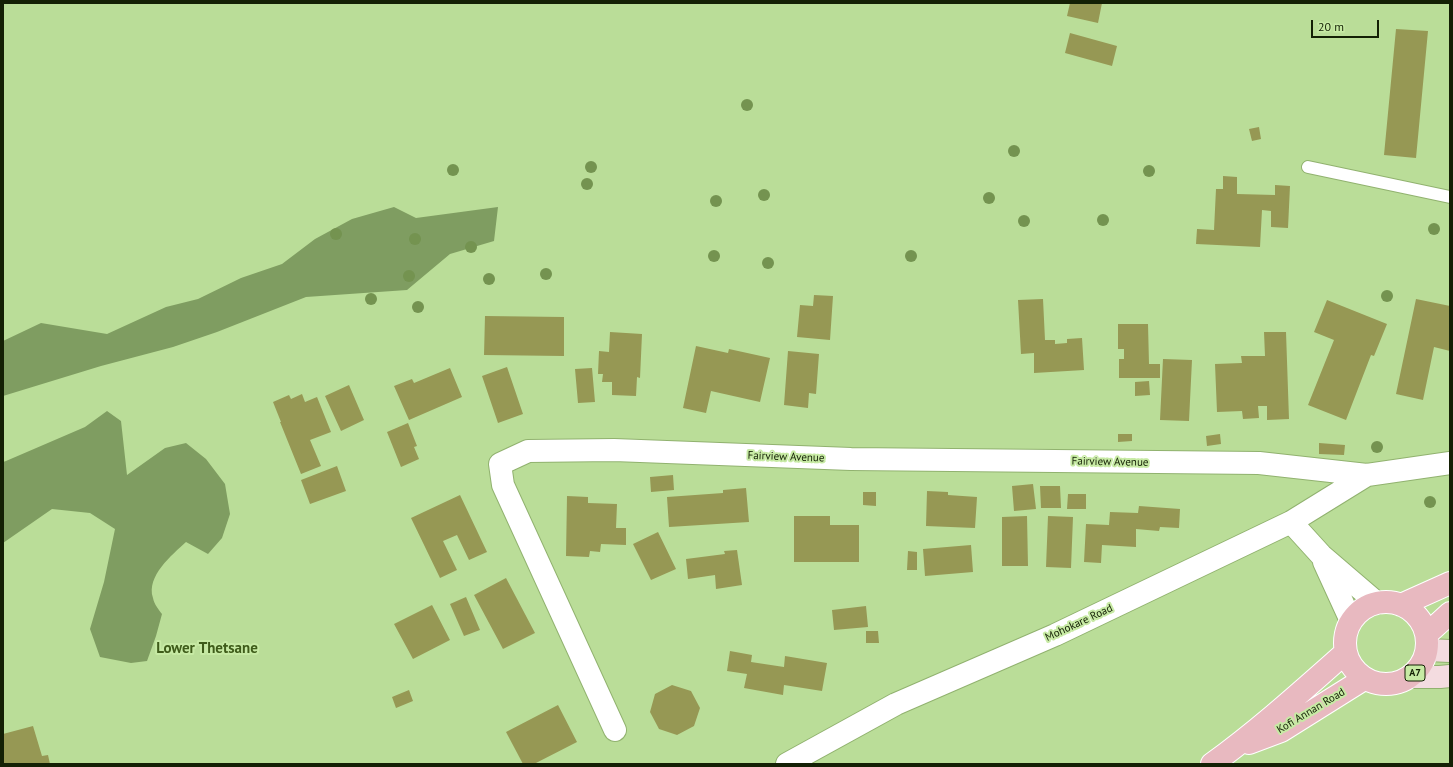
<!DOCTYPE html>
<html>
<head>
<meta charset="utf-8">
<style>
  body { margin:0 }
  #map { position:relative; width:1453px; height:767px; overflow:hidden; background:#badd98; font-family:"PT Sans",sans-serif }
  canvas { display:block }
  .frame { position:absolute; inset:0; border:4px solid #142005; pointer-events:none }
  .scale { position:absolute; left:1311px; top:20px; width:68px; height:18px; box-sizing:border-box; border:2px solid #142005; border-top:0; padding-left:5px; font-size:12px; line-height:14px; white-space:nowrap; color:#142005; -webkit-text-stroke:3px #c7eaa4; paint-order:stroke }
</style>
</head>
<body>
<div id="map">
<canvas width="1453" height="767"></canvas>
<div class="frame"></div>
<div class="scale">20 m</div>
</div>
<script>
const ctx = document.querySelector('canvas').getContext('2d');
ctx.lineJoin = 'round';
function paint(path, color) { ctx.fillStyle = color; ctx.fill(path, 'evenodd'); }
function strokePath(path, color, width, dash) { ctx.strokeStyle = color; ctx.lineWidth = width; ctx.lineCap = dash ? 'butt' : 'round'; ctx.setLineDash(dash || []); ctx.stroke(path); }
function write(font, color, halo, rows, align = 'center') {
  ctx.font = font + ' "PT Sans",sans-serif'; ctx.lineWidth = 4; ctx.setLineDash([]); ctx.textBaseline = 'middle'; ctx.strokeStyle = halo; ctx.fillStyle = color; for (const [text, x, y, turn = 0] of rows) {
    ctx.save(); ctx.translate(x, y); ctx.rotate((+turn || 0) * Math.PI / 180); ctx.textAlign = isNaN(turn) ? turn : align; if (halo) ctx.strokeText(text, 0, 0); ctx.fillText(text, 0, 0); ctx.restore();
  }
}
paint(new Path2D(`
  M394,207L416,218L498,207L494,241L450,254L407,290L306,297L217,332L173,347L101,366L3,396V341L41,323L107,334L166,307L198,299L241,278L282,264L315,239L352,219Z
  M107,411L121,421L127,475L165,448L186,443L206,459L225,484L230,514L222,538L208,554L186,542C172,555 146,576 153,598C154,604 159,610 162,614L156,636L147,661L131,663L100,657L90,629L104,582L115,529L90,513L52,509L3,543V462L6,461L85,427Z`), '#7f9d61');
paint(new Path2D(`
  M1070,3H1102L1098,23L1067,16Z
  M1396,29L1428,31L1416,158L1384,155Z
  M1070,33L1117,46L1112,66L1065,53Z
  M1259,127L1261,139L1252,141L1249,129Z
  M1223,176L1237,177V194L1275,195V185L1290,186L1288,228L1271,227V211L1262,210L1260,247L1196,244L1197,229L1214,230L1216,189H1223Z
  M814,295L833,296L830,340L797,337L800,305L813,306Z
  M1043,299L1045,340H1055V344L1067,343V339L1082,338L1084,370L1034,373V353L1021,354L1018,300Z
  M1416,299L1450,306V351L1434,347L1423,400L1396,394Z
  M1327,300L1387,324L1374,356L1371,355L1346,420L1308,405L1334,340L1314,332Z
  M485,316L564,317V356L484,355Z
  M1118,324H1148L1149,364H1160V378H1119V359H1124V349H1118Z
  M610,332L642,334L640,378L637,377L636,396L612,395V382H602L603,374H598L599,351L609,352Z
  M1264,332H1286L1289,419L1267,420V406H1258L1259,418L1243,419L1242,411L1217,412L1215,364L1242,363L1241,356H1265Z
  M696,346L728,353L729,349L770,358L760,402L711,391L706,413L683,408Z
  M788,351L819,354L816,394L809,393L808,408L784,405Z
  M1163,359L1192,360L1189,421L1160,420Z
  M507,367L523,414L498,423L482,376Z
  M450,368L462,397L409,420L394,386L412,379L414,383Z
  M592,368L595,402L578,403L575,369Z
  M1149,381L1150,395L1135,396V382Z
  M349,385L364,420L341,431L325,396Z
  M302,394L305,402L317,397L331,432L310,440L321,466L301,474L280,422H281L273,402L289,395L291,399Z
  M408,423L417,446L414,447L419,459L401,467L387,432Z
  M1118,434H1132V441L1118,442Z
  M1220,434L1221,444L1207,446L1206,436Z
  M1319,443L1345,445L1344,455L1319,454Z
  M337,466L346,491L310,504L301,480Z
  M673,475L674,490L651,492L650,477Z
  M1033,484L1036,509L1014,511L1012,486Z
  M1040,486H1060L1061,508H1041Z
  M746,488L749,522L669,527L667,497L723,493V490Z
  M927,491L948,492V495L977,497L975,528L926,526Z
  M863,492H876V506L863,505Z
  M1068,494H1086V509H1067Z
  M460,495L487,552L469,560L457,535L443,541L457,570L440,578L411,518Z
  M567,496L588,497V503L617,504L616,528H626V545L601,544L600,552L590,551L589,557L566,556Z
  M1139,506L1180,509L1179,528L1160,527L1159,531L1136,529V547L1102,545L1101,563L1084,562L1086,524L1109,525L1110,512L1138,513Z
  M794,516H830V525H859V562H794Z
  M1027,516L1028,566H1002V517Z
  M1048,516L1073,517L1071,568L1046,567Z
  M658,532L676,569L651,580L633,544Z
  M971,545L973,572L925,576L923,549Z
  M737,550L742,585L716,589L715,575L688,579L686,559L725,554L724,551Z
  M908,551L917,552V570H907Z
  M506,578L535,633L503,649L474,595Z
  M466,597L480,630L464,636L450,604Z
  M432,605L450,640L413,659L394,624Z
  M866,606L868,627L834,630L832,610Z
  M866,631H878L879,643H866Z
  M730,651L752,655L751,662L784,667L785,656L827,663L822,691L784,685L783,695L744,688L747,674L727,671Z
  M672,685L691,691L700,708L694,726L677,735L659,729L650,712L655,694Z
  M409,690L413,701L396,708L392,697Z
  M558,705L577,742L534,764H523L506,732Z
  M33,726L42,756L48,755L50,764H3V734Z`), '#969854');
const lane = new Path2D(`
  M1308,167L1450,197`);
const street = new Path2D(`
  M1291,522L1321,555L1377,603
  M1324,562L1351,621
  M615,730L503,485L500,464L528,451L614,450L851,459L1259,463L1367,475L1450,463
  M787,764L896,704L1055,635L1291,522L1367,475`);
const secondary = new Path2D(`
  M1427,650L1450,651
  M1411,677H1440L1450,676`);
const primary = new Path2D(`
  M1345 643a41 41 0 1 1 82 0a41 41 0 1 1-82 0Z
  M1401,605L1450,583
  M1427,634L1450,613
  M1249,743L1281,731L1364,679
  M1212,764C1259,730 1302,691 1345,653`);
strokePath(lane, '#91b26f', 14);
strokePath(street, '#91b26f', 24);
strokePath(secondary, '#91b26f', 24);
strokePath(primary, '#fff', 24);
strokePath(lane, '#fff', 12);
strokePath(street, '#fff', 22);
strokePath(secondary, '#f4dce0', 22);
strokePath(primary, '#e8b9c0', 22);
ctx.fillStyle = '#749350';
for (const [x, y] of [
  [747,105],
  [1014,151],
  [591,167],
  [453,170],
  [1149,171],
  [587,184],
  [764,195],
  [989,198],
  [716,201],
  [1103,220],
  [1024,221],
  [1434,229],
  [336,234],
  [415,239],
  [471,247],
  [714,256],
  [911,256],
  [768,263],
  [546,274],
  [409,276],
  [489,279],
  [1387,296],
  [371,299],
  [418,307],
  [1377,447],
  [1430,502]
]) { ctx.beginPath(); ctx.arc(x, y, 6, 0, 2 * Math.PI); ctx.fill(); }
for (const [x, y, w] of [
  [1415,673,20]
]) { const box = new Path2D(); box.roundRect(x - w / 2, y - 8, w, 16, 3); ctx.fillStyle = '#c7eaa4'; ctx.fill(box); strokePath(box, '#142005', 1); }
write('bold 10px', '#142005', null, [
  ["A7",1415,673]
]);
write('11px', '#142005', '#c7eaa4', [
  ["Fairview Avenue",786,457,2],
  ["Fairview Avenue",1110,462,1],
  ["Mohokare Road",1079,623,-25],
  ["Kofi Annan Road",1311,711,-31]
]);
write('bold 15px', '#3f5c1a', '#c7eaa4', [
  ["Lower Thetsane",207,649]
]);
</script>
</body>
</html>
